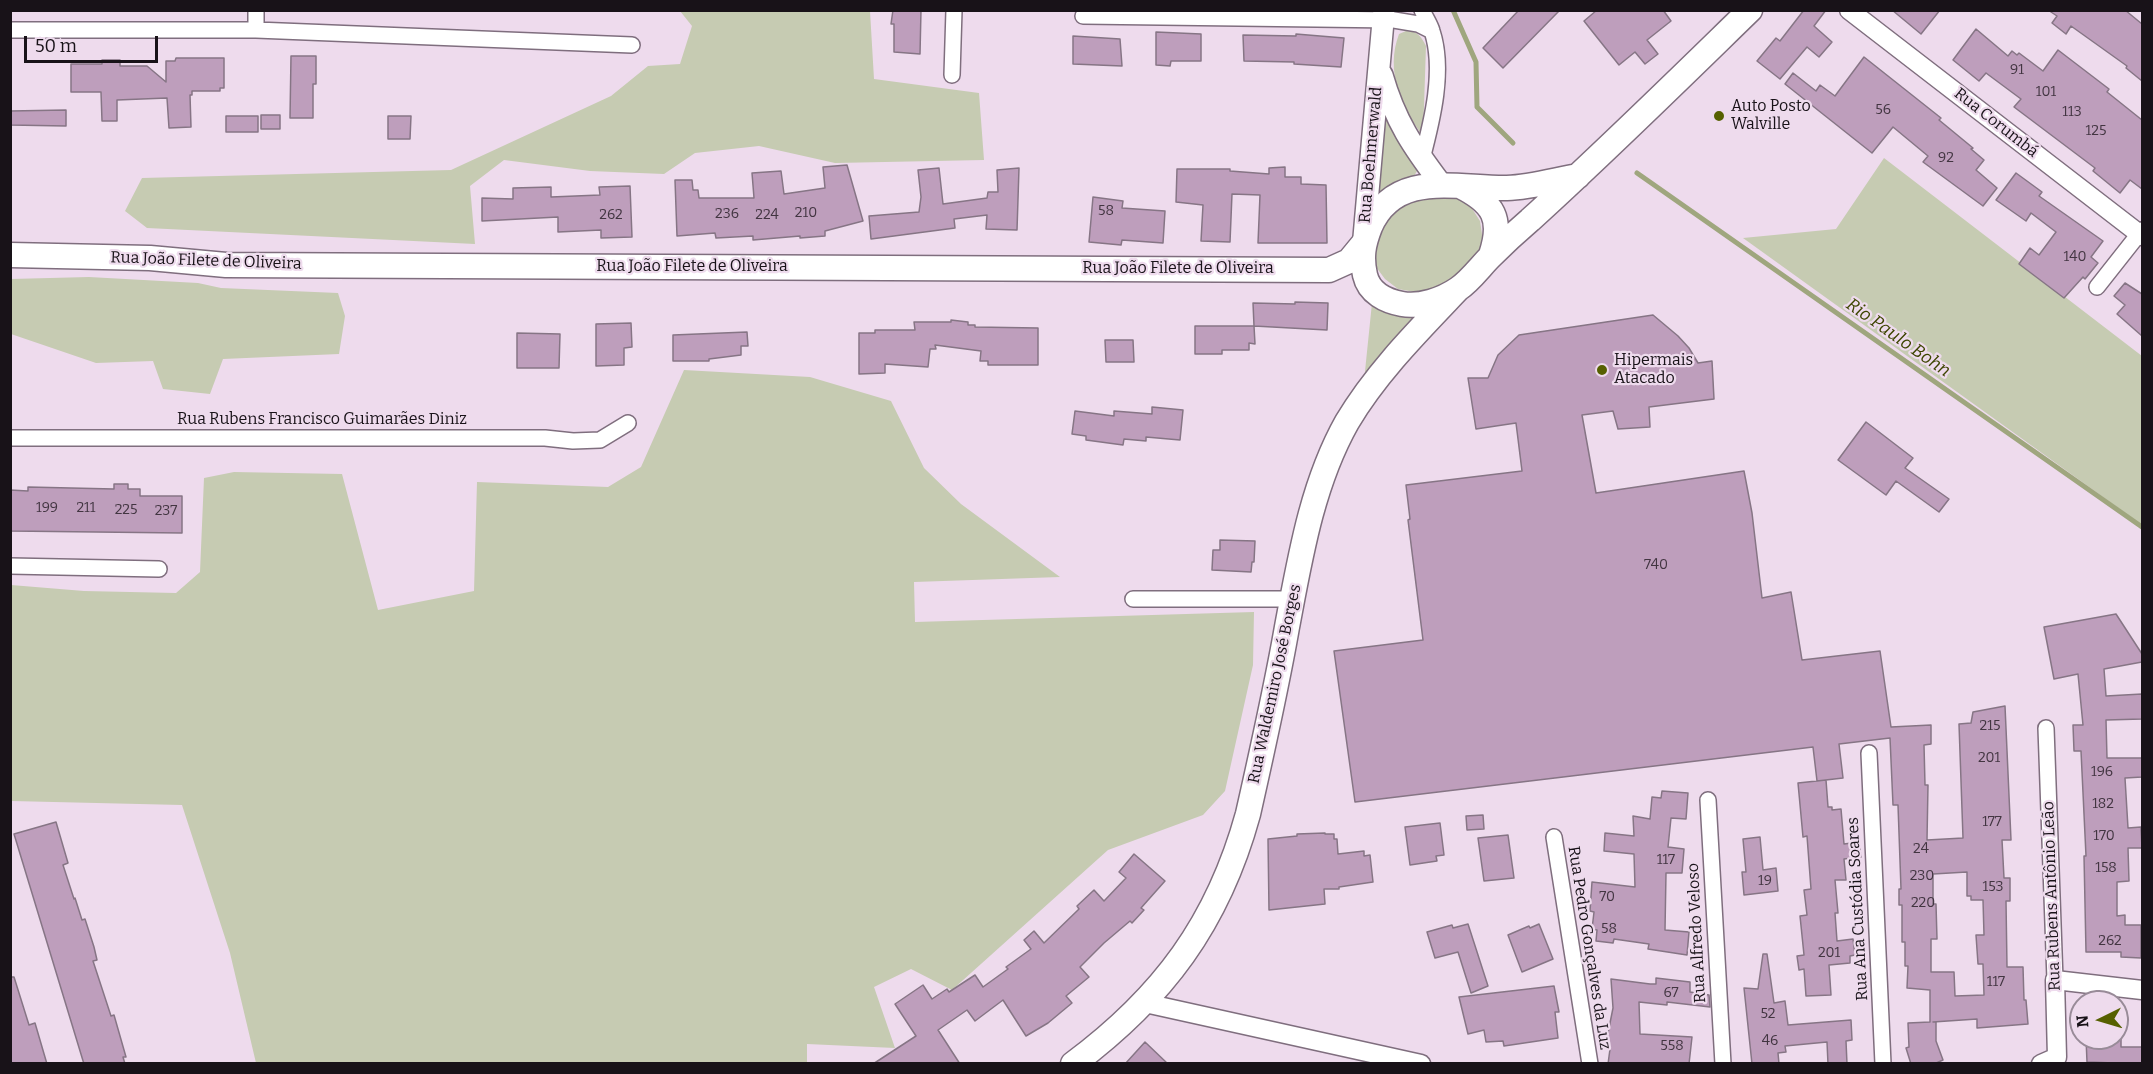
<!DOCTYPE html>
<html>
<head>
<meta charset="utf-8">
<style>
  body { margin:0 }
  #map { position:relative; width:2153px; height:1074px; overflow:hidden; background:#eedbed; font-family:Bitter,serif }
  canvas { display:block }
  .frame { position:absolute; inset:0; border:12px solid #181218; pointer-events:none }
  .north { position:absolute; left:2069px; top:990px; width:60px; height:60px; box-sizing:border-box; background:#eedbed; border:2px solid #988b98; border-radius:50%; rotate:265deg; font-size:16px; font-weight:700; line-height:24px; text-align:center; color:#181218 }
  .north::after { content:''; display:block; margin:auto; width:21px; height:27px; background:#566000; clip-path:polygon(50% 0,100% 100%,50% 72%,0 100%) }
  .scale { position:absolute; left:24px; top:36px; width:134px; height:27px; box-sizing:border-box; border:3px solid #181218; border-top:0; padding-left:8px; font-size:18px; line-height:21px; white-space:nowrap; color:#181218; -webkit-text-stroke:4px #eedbed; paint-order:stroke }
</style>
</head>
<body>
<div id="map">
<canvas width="2153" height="1074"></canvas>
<div class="frame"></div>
<div class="north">N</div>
<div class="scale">50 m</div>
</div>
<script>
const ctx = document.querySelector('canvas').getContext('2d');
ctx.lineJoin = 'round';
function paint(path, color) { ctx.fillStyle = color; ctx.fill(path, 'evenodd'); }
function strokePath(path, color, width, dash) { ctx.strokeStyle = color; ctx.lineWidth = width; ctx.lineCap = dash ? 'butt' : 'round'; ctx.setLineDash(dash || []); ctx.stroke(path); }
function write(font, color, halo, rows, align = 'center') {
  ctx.font = font + ' Bitter,serif'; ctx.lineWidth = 4.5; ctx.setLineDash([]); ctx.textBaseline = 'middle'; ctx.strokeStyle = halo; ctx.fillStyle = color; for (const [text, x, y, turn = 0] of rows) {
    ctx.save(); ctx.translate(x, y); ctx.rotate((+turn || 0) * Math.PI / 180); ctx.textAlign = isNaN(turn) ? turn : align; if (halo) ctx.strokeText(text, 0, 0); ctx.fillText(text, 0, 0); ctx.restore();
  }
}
paint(new Path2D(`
  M680,11H870L874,79L979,93L984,160L835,163L759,146L695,153L664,174L590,171L504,160L470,186L475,244L147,228L125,211L142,178L451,170L611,96L648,66L680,64L692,26Z
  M1406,31C1417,31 1421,36 1426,46L1423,136C1401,107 1385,71 1399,34Z
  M1381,107L1419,168L1414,176L1372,205Z
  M1884,158L2142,356V525L1743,238L1836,229Z
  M1446,193L1460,198L1471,207L1480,221L1483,241L1477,260L1435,289L1415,292L1398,289L1385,279L1376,267L1372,251L1384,217L1405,204Z
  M89,277L198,283L221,288L338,293L345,316L339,354L223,359L210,394L163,389L153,361L96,363L11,334V279Z
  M1372,303L1416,315L1396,336L1364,381Z
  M684,370L810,377L891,401L924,468L961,504L1060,577L914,582L915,622L1254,612L1253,665L1225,791L1203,815L1108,850L952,990L911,969L874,987L895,1048L807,1044V1064L256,1063L230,953L182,805L11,801V585L84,591L176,593L200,572L204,478L234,472L342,474L378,610L474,591L477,482L608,487L641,467Z`), '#c6cbb2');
strokePath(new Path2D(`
  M1453,10L1476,62L1477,107L1513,143
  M1637,173L2142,527`), '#9fa67e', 5);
const building = new Path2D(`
  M893,10H921L920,54L894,52V24H891Z
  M1519,10H1560L1503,68L1483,48Z
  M1597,10H1663L1671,21L1647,40L1658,54L1645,64L1635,52L1619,65L1584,21Z
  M1804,10H1826L1814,26L1832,42L1819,57L1807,47L1780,79L1757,61L1776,38L1780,41Z
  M1892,10H1940L1921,34Z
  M2048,10H2125L2142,24V81L2126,68L2127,66L2071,26L2066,34L2052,23L2057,16Z
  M1976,29L2008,56L2012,51L2017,55L2019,53L2043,71L2058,50L2109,89L2107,92L2142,120V189L2130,180L2120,193L2093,171L2095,168L2014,107L2021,99L1986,73L1979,81L1953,60Z
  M1156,32L1201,34V61H1171L1170,66L1156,65Z
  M1296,34L1344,38L1341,67L1294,64V62L1244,61L1243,35L1296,36Z
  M1073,36L1120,39L1122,66L1073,64Z
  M291,56H316V84H313V118H290Z
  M1864,57L1941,118L1939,120L1973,148L1971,149L1984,160L1976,170L1997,188L1983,206L1923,162L1928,156L1893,127L1872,153L1785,84L1793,73L1816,91L1820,85L1835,96Z
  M176,58H224V88H220V91H192V95H190L191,127L169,128L167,98L117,100V121H102L101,92H71V64H102V60H120V66H147L166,82V61H175Z
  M66,110V126L10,125V111Z
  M261,115H280V129H261Z
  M226,116H258V132H226Z
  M388,116H411L410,139H388Z
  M847,165L863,221L825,231V236L800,238V236L753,240V236L716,238L715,233L677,236L675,180H692L693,190H698L699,198H754L752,173L781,171L784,194L825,188L823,167Z
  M1285,167V177H1301V184L1326,185L1327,243H1258L1260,195L1232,194L1230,242L1201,241L1203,205L1176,202L1177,169H1230V171L1269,174V168Z
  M939,168L943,204L987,198L988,192H998L997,170L1019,168L1017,230L986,229L987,215L954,219L955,228L871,239L869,216L919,212L921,197L918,170Z
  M2016,173L2042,192L2039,196L2103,241L2091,257L2098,263L2085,279L2083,277L2064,298L2019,264L2030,248L2039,255L2056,232L2031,213L2026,221L1996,200Z
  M630,186L632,237L601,238V230L558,232V217L482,221V198L513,199V188L551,187V197L600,195L599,187Z
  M1093,197L1123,201L1122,208L1165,211L1163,243L1122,240L1121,245L1089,242Z
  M2125,283L2142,294V336L2117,314L2125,305L2114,296Z
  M1295,302L1328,303L1327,330L1254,326L1255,344L1249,343V350H1222V354H1195V326H1254L1253,303L1295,304Z
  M1653,315L1678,336L1689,348L1698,363L1712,361L1714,399L1649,407L1650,427L1618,429L1613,411L1582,415L1596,493L1744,471L1752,513L1762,598L1791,592L1802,660L1880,651L1891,727L1931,725V744L1924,745L1925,785H1928L1927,840L1963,838L1959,724L1971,723L1973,712L2005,706L2011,840H2002L2004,878H2010V901H2006L2007,967H2023L2024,1000H2026L2028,1024L1977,1028V1019L1933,1022H1936V1041L1943,1060L1934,1064H1911L1906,1048L1909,1047L1908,1023L1930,1022V990L1907,988L1908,966H1905V942H1902V905H1899V889H1901L1898,805H1893L1890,738L1839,744L1843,778L1817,781L1813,747L1355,802L1334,651L1423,640L1408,520L1410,519L1406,485L1522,471L1516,423L1476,429L1468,378H1488L1498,355L1519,335ZM1967,872V896H1971V900H1983L1984,935H1976L1978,964H1983L1984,995L1955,996L1954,972H1931V939H1937L1936,904H1933V874Z
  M951,320L968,322V325H975V327L1038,328V365H988V361H980L981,351L935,345L936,349H930L928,367L885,364V373L859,374V333H875V330H915L914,322H951Z
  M631,323L632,347L624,348V365L596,366V324Z
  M747,332L748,346H741V355L709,359V361H673V335Z
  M517,333L560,334L559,368H517Z
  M1105,340H1133L1134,362H1106Z
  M1152,407L1183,410L1180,440L1146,437V441L1124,439L1123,445L1086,440V436L1072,434L1075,411L1114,416V411L1152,414Z
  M1866,422L1913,458L1905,468L1949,499L1939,512L1896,481L1886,495L1838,460Z
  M114,484H128V489H140V496H182V533L10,531V490L28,491V487L114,489Z
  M1220,540L1255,541L1254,562H1252L1251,572L1212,570L1213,550H1220Z
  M2116,614L2142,654V662L2104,669L2106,696L2142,694V719L2106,720L2107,758H2142V777L2125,778L2128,828L2141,827L2142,848H2128L2129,881L2117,882V916L2125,915V925H2141V958L2121,957V952H2086L2084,856H2086L2081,751H2074L2073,725H2083L2078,674L2054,679L2044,627Z
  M1826,780L1828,807H1832V810L1841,809L1844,844L1859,842L1861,857L1844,859L1846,880H1835L1838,913H1835L1837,941L1853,939L1855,955L1850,956V963L1829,965L1831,995L1806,996L1804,969L1799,970L1797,956L1804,955L1800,916L1807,915L1804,890L1811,889L1807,836L1803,837L1798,783Z
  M1662,791L1688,793L1686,819L1671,818L1668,847L1684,849L1682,873H1666L1665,930L1689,932L1687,955L1648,949L1649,944L1614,939L1613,943L1596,941L1597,930L1592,929L1594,912L1590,911L1592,882L1635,887L1634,854L1604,851L1605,833L1634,836L1633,816L1650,819L1652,797L1661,798Z
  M1483,815L1484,829L1467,830L1466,816Z
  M56,822L68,863L63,865L74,899L75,898L82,920L85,919L94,947L97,960L93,961L111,1016L114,1015L126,1057H123L125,1064H84L14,834Z
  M1440,823L1444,855L1436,856L1437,861L1410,865L1405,827Z
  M1325,833V834H1334V839H1337L1338,854L1364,851V856L1370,855L1373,882L1339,887V889H1324L1325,904L1269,910L1268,839L1297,836V834Z
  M1508,835L1514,878L1484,881L1478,838Z
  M1760,837L1763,870L1776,868L1778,891L1744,895L1742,872H1746L1743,839Z
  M1134,854L1165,881L1141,908L1144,910L1132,923L1130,921L1104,943L1080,967L1089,977L1066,996L1072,1003L1048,1023L1026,1036L1003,1000L975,1021L967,1010L938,1030L960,1064H873L916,1036L895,1004L923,985L932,999L947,989L949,992L975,975L983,987L1008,969L1006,967L1031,949L1024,940L1034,931L1044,943L1079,909L1077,906L1094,890L1104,901L1126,878L1119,872Z
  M1468,924L1488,986L1471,993L1458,952L1435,958L1427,932L1452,925L1453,928Z
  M1539,924L1553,959L1522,972L1508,935L1529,926L1530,928Z
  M1763,954H1767L1774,1003L1785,1001L1788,1025L1851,1020L1852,1040L1846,1041L1847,1064H1828L1827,1042L1785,1046L1786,1052L1778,1053L1779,1064H1752L1744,988L1758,989Z
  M10,977H14L29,1025L35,1023L47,1064H10Z
  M1656,978L1690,982V992L1709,995L1710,1007L1667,1002V1005L1639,1002L1640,1034L1692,1037L1689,1064H1608L1610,1049L1605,1048L1613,1008L1611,979L1650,984H1656Z
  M1554,986L1559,1012H1555L1558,1038L1504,1046L1503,1041L1486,1042L1484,1030L1468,1034L1459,997Z
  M2086,1038H2121V1047H2142V1064L2087,1062Z
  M1145,1042L1168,1064H1125Z`);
paint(building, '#be9ebc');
strokePath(building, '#867585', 1.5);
const minor = new Path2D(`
  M1422,10C1425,17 1430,24 1432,31C1445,70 1432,121 1422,159
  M1083,16L1394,20L1418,24L1432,31
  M10,30H256L632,45
  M256,30V10
  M952,75L954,10
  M2097,287L2142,230
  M10,438H545L573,441L600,440L628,423
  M10,566L159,569
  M1133,599H1293
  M2046,728L2055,980
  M1869,753L1883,1064
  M1708,800L1723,1064
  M1554,837L1590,1064`);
const tertiary = new Path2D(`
  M1849,10L2142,236
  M1145,1003L1421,1064
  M2041,1064L2057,1057L2055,980L2142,990`);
const secondary = new Path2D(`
  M1382,75C1395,121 1413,147 1441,184
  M1364,237L1384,10`);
const primary = new Path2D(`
  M1578,176C1555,180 1531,187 1507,188C1458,189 1395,169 1370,227C1363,245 1361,257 1365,275C1369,293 1386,301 1402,304C1420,307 1442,300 1458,289C1470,281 1480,267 1490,257C1503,244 1516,232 1530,220C1605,152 1677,81 1750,10
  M1460,186C1494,203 1503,219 1491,255
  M10,255L150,258L226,265L1329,270L1349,261L1363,244
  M1073,1064C1163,997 1218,923 1248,814C1262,752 1276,690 1287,627C1300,558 1312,484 1347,422C1376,373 1418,331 1458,289`);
strokePath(minor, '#7f6e7e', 18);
strokePath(tertiary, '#7f6e7e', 21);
strokePath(secondary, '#7f6e7e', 24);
strokePath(primary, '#7f6e7e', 27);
strokePath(minor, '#fff', 15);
strokePath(tertiary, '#fff', 18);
strokePath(secondary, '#fff', 21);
strokePath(primary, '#fff', 24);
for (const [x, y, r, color] of [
  [1719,116,6,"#566000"],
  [1602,370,6,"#566000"]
]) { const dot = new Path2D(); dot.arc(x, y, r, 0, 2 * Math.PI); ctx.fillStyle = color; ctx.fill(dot); strokePath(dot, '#eedbed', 2); }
write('14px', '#423541', null, [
  ["91",2017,70],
  ["101",2046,92],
  ["56",1883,110],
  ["113",2072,112],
  ["125",2096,131],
  ["92",1946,158],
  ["58",1106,211],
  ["210",806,213],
  ["236",727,214],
  ["262",611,215],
  ["224",767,215],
  ["140",2075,257],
  ["199",47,508],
  ["211",86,508],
  ["225",126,510],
  ["237",166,511],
  ["740",1656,565],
  ["215",1990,726],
  ["201",1989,758],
  ["196",2102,772],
  ["182",2103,804],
  ["177",1992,822],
  ["170",2104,836],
  ["24",1921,849],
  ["117",1666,860],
  ["158",2106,868],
  ["230",1922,876],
  ["19",1765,881],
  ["153",1993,887],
  ["70",1607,897],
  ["220",1923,903],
  ["58",1609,929],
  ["262",2110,941],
  ["201",1829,953],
  ["117",1996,982],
  ["67",1671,993],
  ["52",1768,1014],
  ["46",1770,1041],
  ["558",1672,1046]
]);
write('16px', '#181218', '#eedbed', [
  ["Auto Posto",1731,107],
  ["Walville",1731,125],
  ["Hipermais",1614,361],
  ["Atacado",1614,379]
], 'left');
write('16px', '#181218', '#eedbed', [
  ["Rua Corumbá",1996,123,38],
  ["Rua Boehmerwald",1371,155,-85],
  ["Rua João Filete de Oliveira",206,261,2],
  ["Rua João Filete de Oliveira",692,267],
  ["Rua João Filete de Oliveira",1178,269],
  ["Rua Rubens Francisco Guimarães Diniz",322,420],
  ["Rua Waldemiro José Borges",1275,684,-78],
  ["Rua Rubens Antônio Leão",2052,896,-92],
  ["Rua Ana Custódia Soares",1858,909,-93],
  ["Rua Alfredo Veloso",1697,933,-93],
  ["Rua Pedro Gonçalves da Luz",1589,948,81]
]);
write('italic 18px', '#3d4500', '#eedbed', [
  ["Rio Paulo Bohn",1898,338,35]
]);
</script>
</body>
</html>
